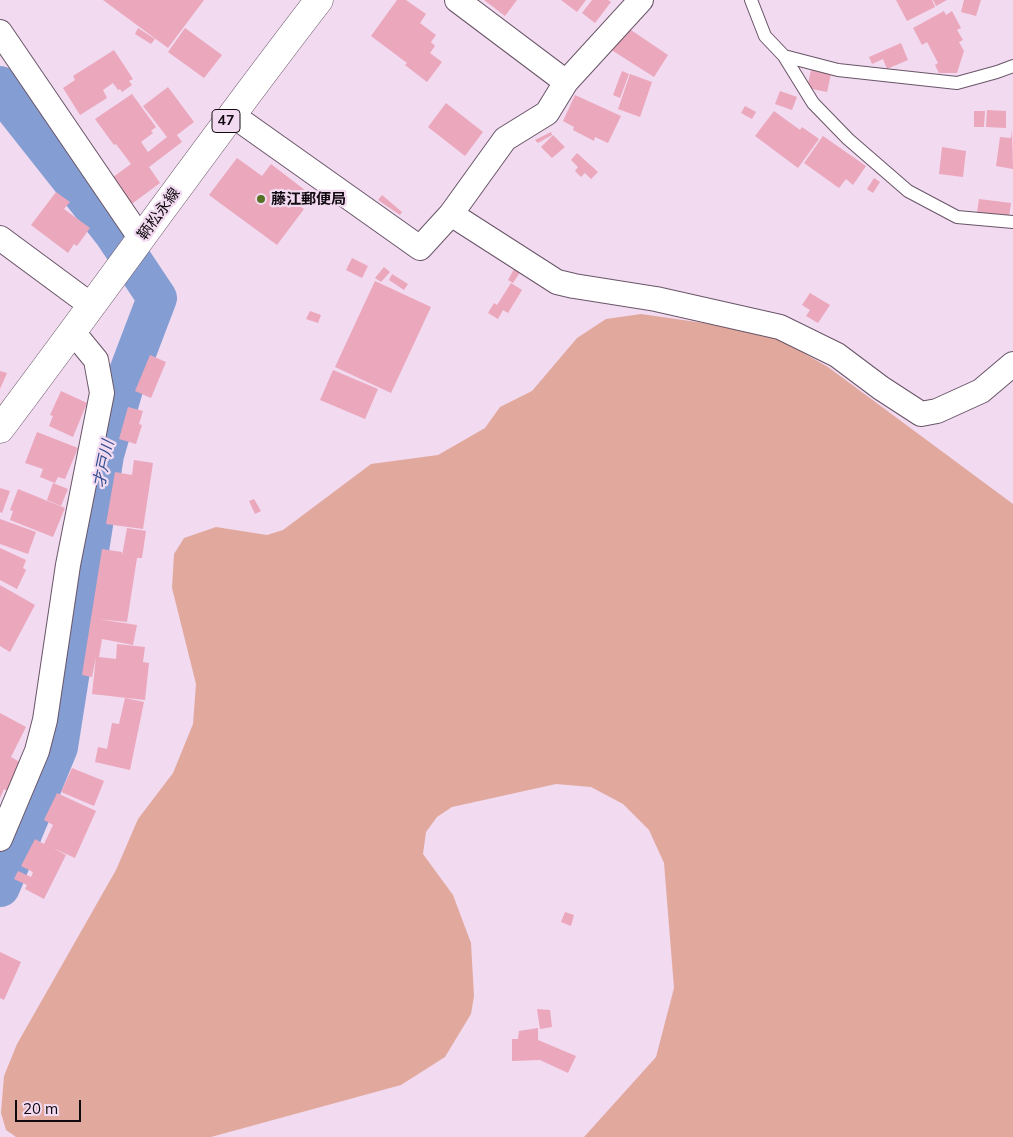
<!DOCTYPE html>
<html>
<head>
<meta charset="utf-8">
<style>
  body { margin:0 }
  #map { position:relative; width:1013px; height:1137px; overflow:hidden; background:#f2daf0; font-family:Mulish,sans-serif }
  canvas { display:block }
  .scale { position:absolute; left:15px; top:1100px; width:66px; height:22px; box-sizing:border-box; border:2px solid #110910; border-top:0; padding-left:6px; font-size:15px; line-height:18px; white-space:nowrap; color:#110910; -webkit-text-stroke:4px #f2daf0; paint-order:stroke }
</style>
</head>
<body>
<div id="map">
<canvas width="1013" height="1137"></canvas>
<div class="scale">20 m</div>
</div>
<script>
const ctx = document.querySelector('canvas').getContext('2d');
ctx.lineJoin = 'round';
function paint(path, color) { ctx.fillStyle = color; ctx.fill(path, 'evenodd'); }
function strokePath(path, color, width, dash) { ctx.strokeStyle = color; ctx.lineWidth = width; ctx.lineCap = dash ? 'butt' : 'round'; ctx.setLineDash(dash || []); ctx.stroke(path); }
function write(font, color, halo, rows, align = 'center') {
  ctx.font = font + ' Mulish,"Noto Sans JP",sans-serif'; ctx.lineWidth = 4.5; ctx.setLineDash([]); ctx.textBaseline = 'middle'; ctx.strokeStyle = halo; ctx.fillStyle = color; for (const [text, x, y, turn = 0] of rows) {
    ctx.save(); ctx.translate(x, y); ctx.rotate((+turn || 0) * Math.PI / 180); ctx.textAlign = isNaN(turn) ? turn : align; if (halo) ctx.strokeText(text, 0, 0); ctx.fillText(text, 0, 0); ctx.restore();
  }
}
paint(new Path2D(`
  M641,314L767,332L828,367L1013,504V1137H584L656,1057L674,988L664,863L649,830L623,804L591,787L556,784L452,807L437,817L426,832L423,854L453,895L471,943L474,996L471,1014L445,1057L401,1085L211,1137H16L6,1130L1,1113L4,1076L17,1044L116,870L138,819L173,773L193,724L196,684L172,588L174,554L184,538L216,527L267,535L283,530L371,464L438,455L485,428L500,407L532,391L577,338L606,319Z`), '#e1a99e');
strokePath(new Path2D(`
  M0,86L7,98L113,232L157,298L125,382L104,455L58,747L0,887`), '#849ed3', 40);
paint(new Path2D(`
  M103,0H204L168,48Z
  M397,0H406L426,14L420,23L436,35L431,42L435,46L430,53L442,62L427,82L405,65L407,63L371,36Z
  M484,0H517L505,16Z
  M561,0H586L577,12Z
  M592,0H608L611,2L595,23L582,13Z
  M896,0H932L935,7L907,21Z
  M933,0H947L936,6Z
  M964,0H981L976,16L961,12Z
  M944,11L946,15L952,11L961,28L957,30L963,40L959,42L964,51L957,73H939L935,65L938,63L927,42L922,45L913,28Z
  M625,26L668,55L654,77L610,49Z
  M138,28L155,39L151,44L135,34Z
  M185,28L222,55L204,78L168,52Z
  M901,43L908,60L887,69L883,59L872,64L869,57Z
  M114,50L133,79L129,81L132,85L122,92L120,89L118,90L113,83L103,90L107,98L80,115L63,88L75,80L73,76Z
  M811,70L831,74L827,92L807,88Z
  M622,71L629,74L620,98L613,95Z
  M630,74L652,82L640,117L618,109Z
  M168,87L194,122L177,135L182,142L149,167L160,183L129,206L109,180L131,164L116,144L114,145L95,119L132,94L156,127L151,131L153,133L141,142L148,152L167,137L143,106Z
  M780,91L797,97L792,110L775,104Z
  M575,95L621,116L608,143L595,137L594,141L573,130L574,127L563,121Z
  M446,103L483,132L465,156L428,127Z
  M745,106L756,112L752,119L741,113Z
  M987,110L1006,111V128L986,127Z
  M774,111L800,130L802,127L819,139L798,168L755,136Z
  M974,111H985L984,127H974Z
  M1012,130L1013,169L996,166L1000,137L1011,138Z
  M551,132L552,135L538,143L535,140Z
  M553,135L565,147L552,158L541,147Z
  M823,136L866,166L853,185L846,179L839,188L804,163Z
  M942,147L966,151L963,177L939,174Z
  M577,153L598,172L591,179L585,173L581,177L575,171L578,167L571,160Z
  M237,158L262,176L271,164L306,191L296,204L304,209L277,245L209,195Z
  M874,178L880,182L873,193L867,189Z
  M56,192L70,202L64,209L90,228L77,246L74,244L68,253L31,225Z
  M382,195L402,212L400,215L378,200Z
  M979,199L1011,203L1009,217L977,212Z
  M352,258L368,266L362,278L346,270Z
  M384,267L390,272L381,282L375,278Z
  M515,267L521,271L513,283L508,280Z
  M392,274L408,284L404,290L389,280Z
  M375,281L431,307L391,393L335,367Z
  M511,283L522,290L508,313L503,310L498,319L488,313L494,303L497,305Z
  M810,293L830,305L818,323L806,316L810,310L802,305Z
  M310,311L321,315L318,323L306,319Z
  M150,355L166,362L151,398L135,391Z
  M333,370L378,389L365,419L320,400Z
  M0,371L7,373L0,389Z
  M61,391L87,403L73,437L49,426L53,416L50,415Z
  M128,407L143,411L139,424L142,425L136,444L119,439Z
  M37,432L78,448L65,479L58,477L55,483L40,477L43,469L25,463Z
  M134,460L153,463L143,529L106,524L115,472L132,475Z
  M53,483L68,489L61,506L47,500Z
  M0,488L10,491L2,513L0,512Z
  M18,489L65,508L53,537L10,520L13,511L10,510Z
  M254,499L261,511L255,514L249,501Z
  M0,519L36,532L28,554L0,544Z
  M127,528L146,531L142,558H137L127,622L98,619L137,625L133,645L102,639L99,657L116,659L117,644L145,647L143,662L149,663L145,700L92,694L96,657L92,677L82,675L102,549L122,552V556Z
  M0,548L26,560L23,568L26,570L17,589L0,580Z
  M0,585L35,605L10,652L0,646Z
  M125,698L144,702L130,770L95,762L98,747L107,749L112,723L119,724Z
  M0,713L26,727L11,757L23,764L9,792L4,789L0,798Z
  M72,768L104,781L94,806L61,792Z
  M57,793L96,811L75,858L53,848L66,855L44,899L25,889L27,885L14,879L18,871L31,877L33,872L21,866L35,839L44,844L53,825L44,820Z
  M565,912L574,915L571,926L561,922Z
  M0,952L21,962L4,1000L0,998Z
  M537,1009L550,1010L552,1027L540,1029Z
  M538,1028V1040L576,1056L568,1073L540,1060L512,1061V1039H518L519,1031Z`), '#eba7bb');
const service = new Path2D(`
  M751,0L765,36L784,56L838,70L957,83L997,72L1013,66
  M784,56L813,103L848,139L908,191L957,217L1013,222`);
const minor = new Path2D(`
  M457,0L566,82
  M0,32L141,239
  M231,114L420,248L451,214L505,139L547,113L566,82L641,0
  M451,214L557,282L574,286L656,299L780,327L837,355L881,388L921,414L937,411L981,391L1013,364
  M0,238L92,306
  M0,839L37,751L45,720L68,565L102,393L96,360L73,332`);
const primary = new Path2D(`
  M0,429C107,287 210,141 319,0`);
strokePath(service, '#695568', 14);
strokePath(minor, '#695568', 26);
strokePath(primary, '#695568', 29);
strokePath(service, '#fff', 12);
strokePath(minor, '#fff', 24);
strokePath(primary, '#fff', 28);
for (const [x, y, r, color] of [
  [261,199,5,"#567124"]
]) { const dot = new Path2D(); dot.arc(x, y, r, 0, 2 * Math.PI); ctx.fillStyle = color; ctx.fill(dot); strokePath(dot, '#f2daf0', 2); }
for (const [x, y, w] of [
  [226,121,28]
]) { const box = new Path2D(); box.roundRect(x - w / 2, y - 11.5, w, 23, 4); ctx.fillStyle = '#f2daf0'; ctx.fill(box); strokePath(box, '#110910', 1); }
write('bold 14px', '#110910', null, [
  ["47",226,121]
]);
write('bold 15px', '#110910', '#f2daf0', [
  ["藤江郵便局",271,199]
], 'left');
write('15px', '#110910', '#f2daf0', [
  ["鞆松永線",159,214,-54]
]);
write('italic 16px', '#2f4c8e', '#f2daf0', [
  ["才戸川",104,464,-78]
]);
</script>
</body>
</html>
